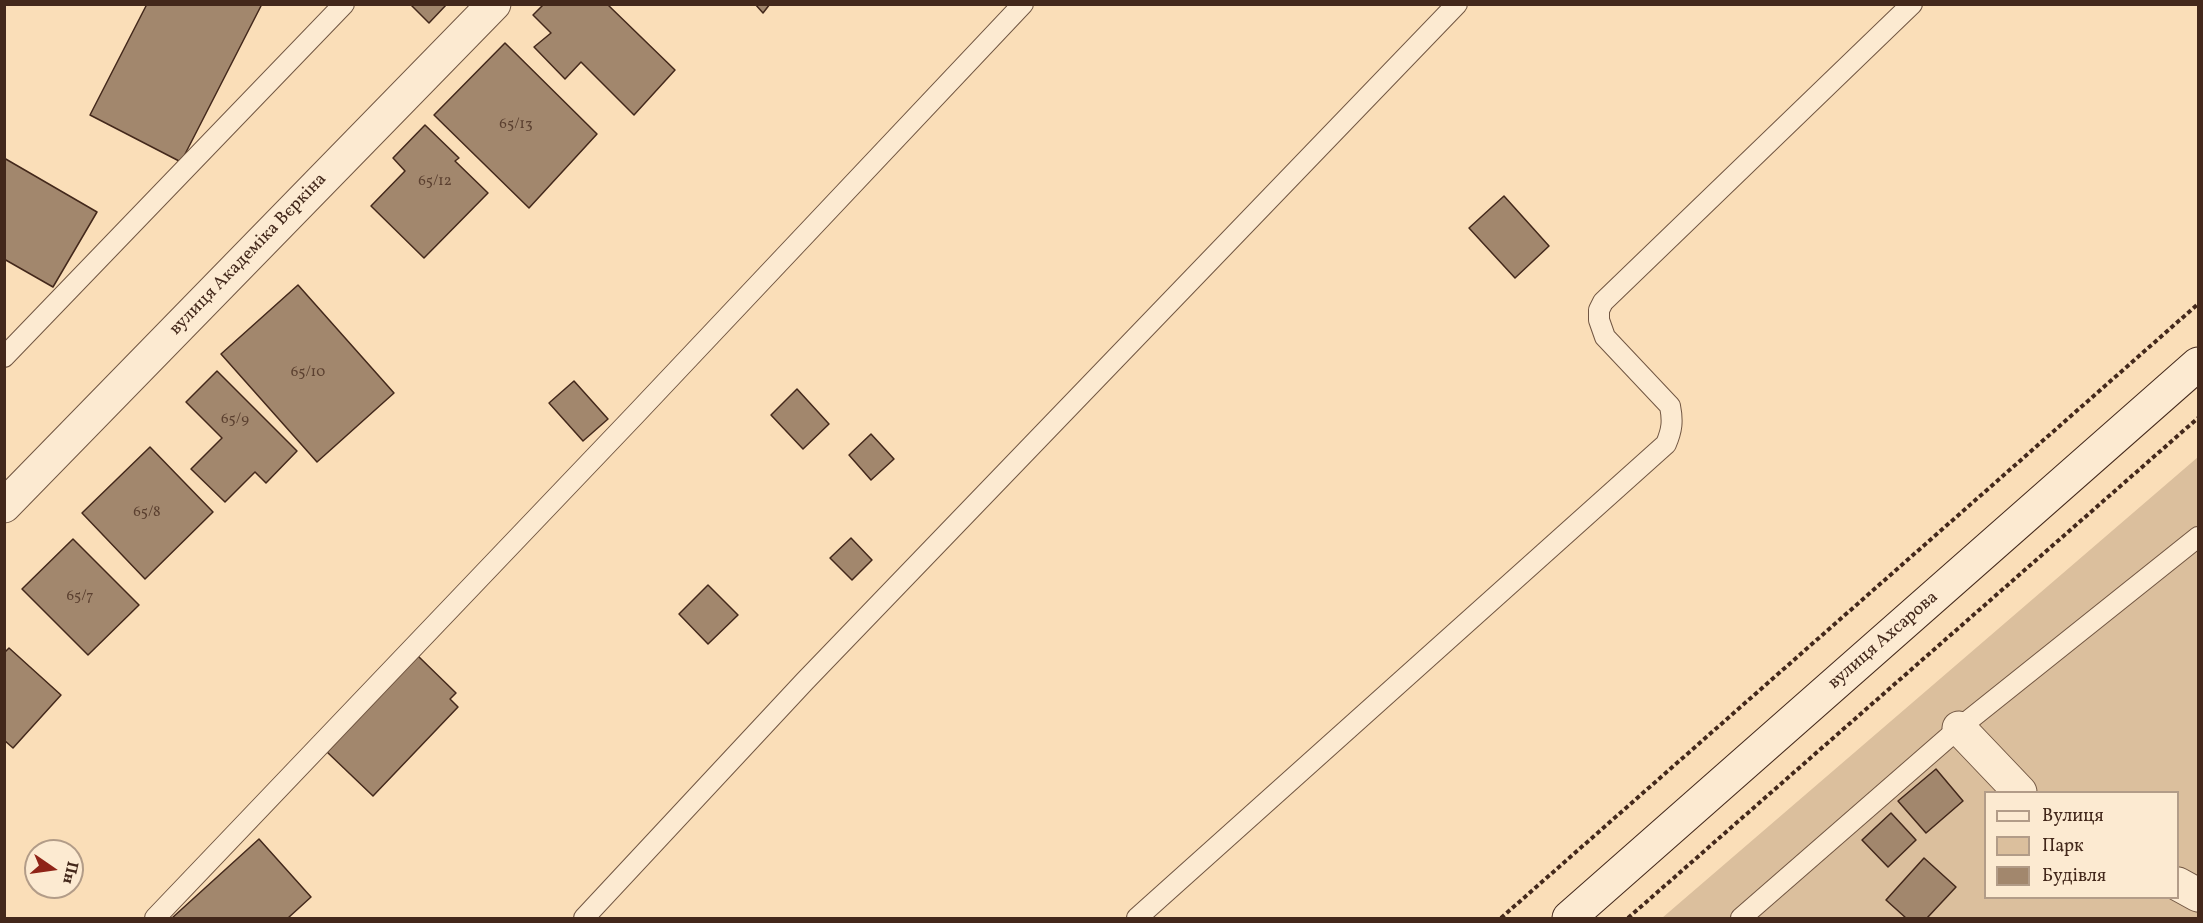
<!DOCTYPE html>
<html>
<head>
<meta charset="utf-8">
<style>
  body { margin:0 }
  #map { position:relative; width:2203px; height:923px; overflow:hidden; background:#fadeb8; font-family:Vollkorn,serif }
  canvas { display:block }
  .frame { position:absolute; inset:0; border:6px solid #43281b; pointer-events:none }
  .legend { position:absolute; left:1984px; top:791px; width:195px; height:108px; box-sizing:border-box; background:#fcead1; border:2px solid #b29c88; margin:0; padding:8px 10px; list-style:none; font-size:18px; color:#43281b }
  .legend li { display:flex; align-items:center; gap:12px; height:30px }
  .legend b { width:30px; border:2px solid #b29c88 }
  .north { position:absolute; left:24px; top:839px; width:60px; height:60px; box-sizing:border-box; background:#fcead1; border:2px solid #b29c88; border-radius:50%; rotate:103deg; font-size:16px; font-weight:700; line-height:24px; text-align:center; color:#43281b }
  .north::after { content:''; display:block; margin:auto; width:21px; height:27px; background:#8f2418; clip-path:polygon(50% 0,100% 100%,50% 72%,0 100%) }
</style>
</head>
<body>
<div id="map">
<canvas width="2203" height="923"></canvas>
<div class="frame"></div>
<ul class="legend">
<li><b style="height:8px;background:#fcead1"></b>Вулиця</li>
<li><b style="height:16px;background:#dbbf9d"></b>Парк</li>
<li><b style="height:16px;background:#a2876d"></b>Будівля</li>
</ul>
<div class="north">Пн</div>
</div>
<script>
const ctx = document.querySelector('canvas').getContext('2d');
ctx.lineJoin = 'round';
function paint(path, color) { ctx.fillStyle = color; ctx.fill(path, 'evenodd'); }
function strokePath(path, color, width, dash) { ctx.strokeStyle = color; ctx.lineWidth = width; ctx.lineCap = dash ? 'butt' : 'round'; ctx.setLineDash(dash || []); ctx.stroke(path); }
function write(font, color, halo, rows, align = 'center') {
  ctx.font = font + ' Vollkorn,serif'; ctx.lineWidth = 4.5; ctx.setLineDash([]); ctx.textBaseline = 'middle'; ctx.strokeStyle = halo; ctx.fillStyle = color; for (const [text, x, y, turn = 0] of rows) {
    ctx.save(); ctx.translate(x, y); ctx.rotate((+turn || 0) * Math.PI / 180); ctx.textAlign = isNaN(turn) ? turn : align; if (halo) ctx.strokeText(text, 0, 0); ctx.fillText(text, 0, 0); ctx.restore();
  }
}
paint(new Path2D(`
  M2198,457V918H1662ZM1986,792H2178V898H1986Z`), '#dbbf9d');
const building = new Path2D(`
  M147,4H262L181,162L90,115Z
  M410,4H447L429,23Z
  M544,4H607L675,70L634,115L581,62L565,79L534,47L551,33L533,15Z
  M755,4H770L763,13Z
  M505,43L597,134L529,208L434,115Z
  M425,125L459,158L455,161L488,193L424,258L371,206L405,171L393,158Z
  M4,158L97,212L53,287L4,259Z
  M1504,196L1549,246L1515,278L1469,228Z
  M298,285L394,393L317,462L221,354Z
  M217,371L297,451L266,483L255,472L225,502L191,469L222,438L186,402Z
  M574,381L608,419L583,441L549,403Z
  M797,389L829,424L803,449L771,415Z
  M871,434L894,459L871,480L849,455Z
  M150,447L213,512L145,579L82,513Z
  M851,538L872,560L852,580L830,558Z
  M73,539L139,605L88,655L22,589Z
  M708,585L738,615L708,644L679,614Z
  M9,648L61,695L13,748L4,740V653Z
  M418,656L456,693L450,699L458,707L373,796L327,752Z
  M1936,769L1963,801L1926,833L1898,801Z
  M1891,813L1916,840L1888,867L1862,840Z
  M259,839L311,897L288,918H172Z
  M1924,858L1956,887L1927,918H1906L1886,900Z`);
paint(building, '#a2876d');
strokePath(building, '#43281b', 1.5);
const lane = new Path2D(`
  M4,357L344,4
  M155,918L635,415L1023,4
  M584,918L805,681L1457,4
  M1137,918L1666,444C1672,430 1673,421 1670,406L1605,337L1599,320V310L1603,302L1912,4
  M1741,918L1959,728L2198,537`);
const street = new Path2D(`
  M4,506L494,4
  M1959,728L2020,792
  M2178,884L2198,895`);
const secondary = new Path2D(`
  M1569,918L2198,364`);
strokePath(lane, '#715642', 22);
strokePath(street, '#715642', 35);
strokePath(secondary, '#43281b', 35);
strokePath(new Path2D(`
  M1501,918L2198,304
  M1628,918L2198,418`), '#43281b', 4, [4.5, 3]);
strokePath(lane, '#fcead1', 20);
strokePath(street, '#fcead1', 33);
strokePath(secondary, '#fcead1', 33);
write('15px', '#5b4030', null, [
  ["65/13",516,125],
  ["65/12",435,182],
  ["65/10",308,373],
  ["65/9",235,420],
  ["65/8",147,513],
  ["65/7",80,597]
]);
write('18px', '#43281b', '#fcead1', [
  ["вулиця Академіка Вєркіна",249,255,-46],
  ["вулиця Ахсарова",1884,641,-41]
]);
</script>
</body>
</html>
